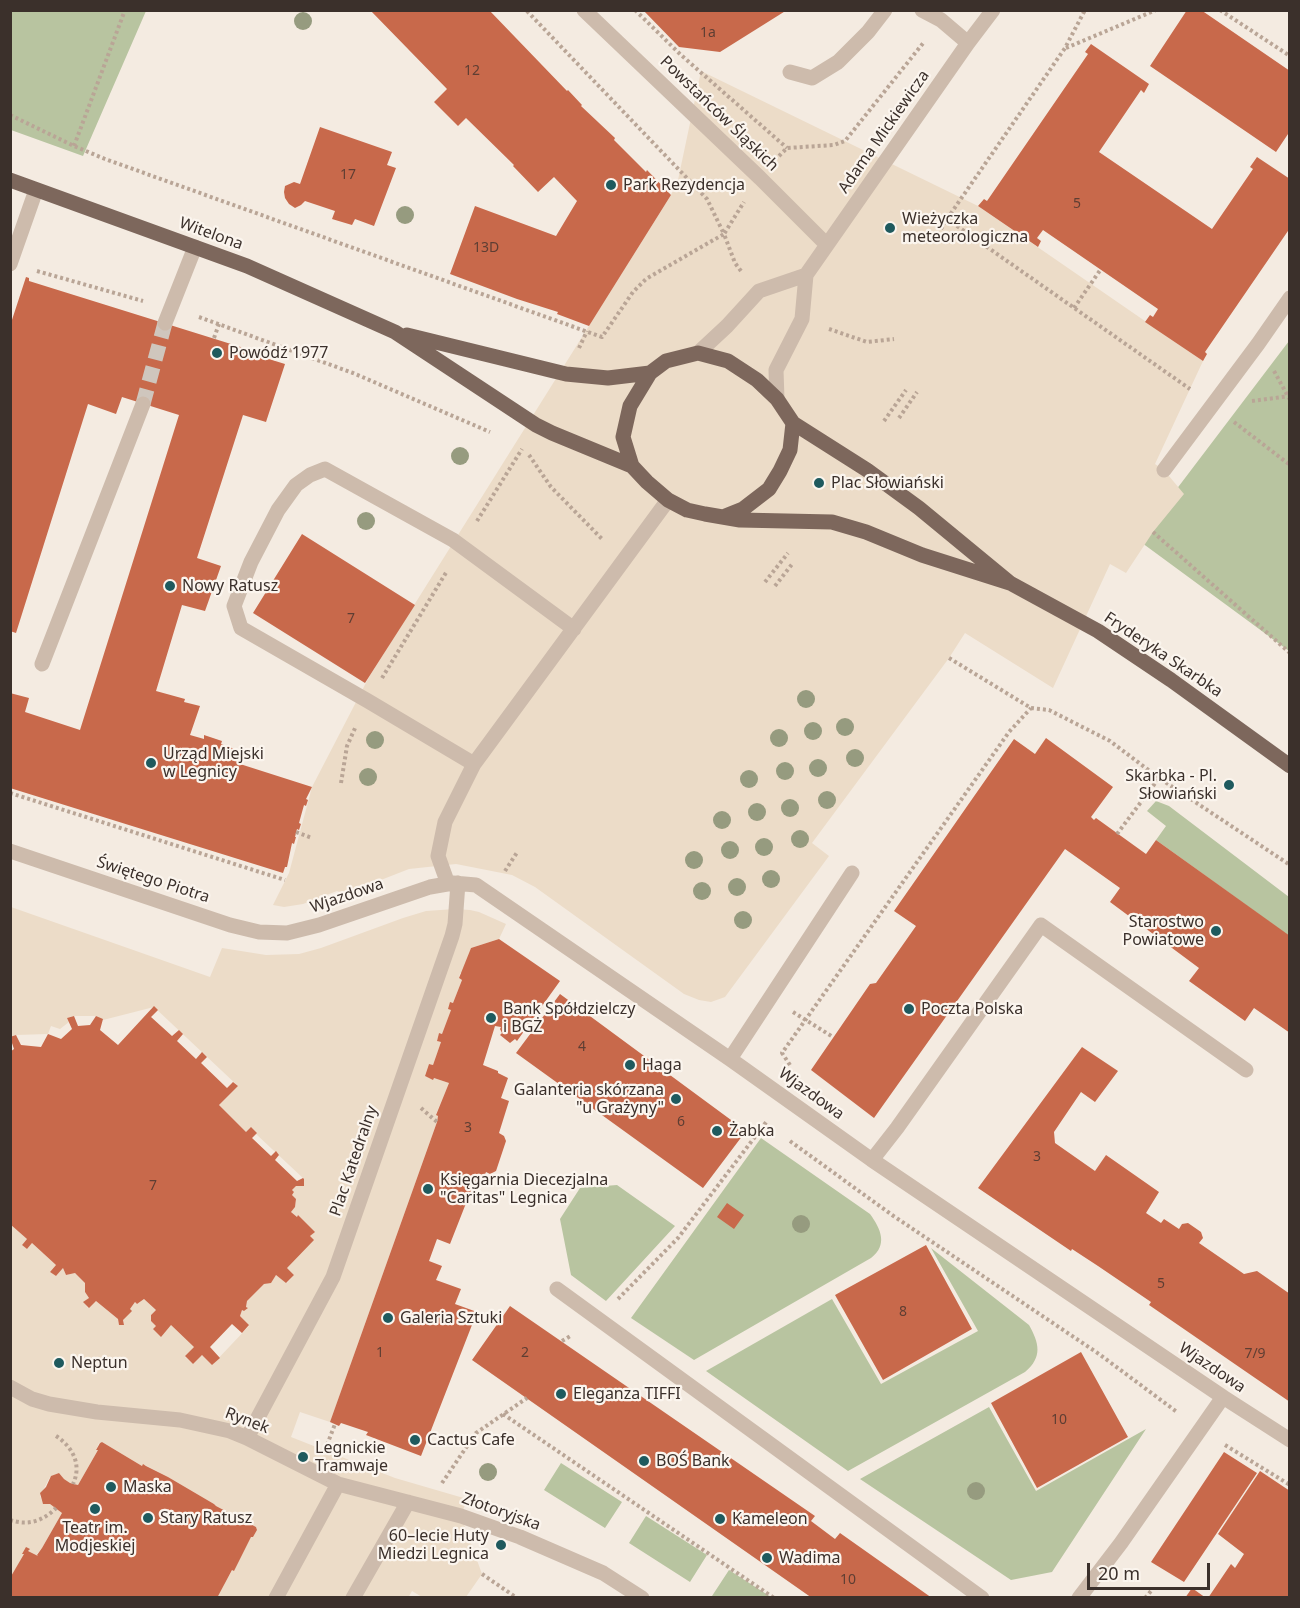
<!DOCTYPE html>
<html>
<head>
<meta charset="utf-8">
<style>
  body { margin:0 }
  #map { position:relative; width:1300px; height:1608px; overflow:hidden; background:#f4ebe1; font-family:"Noto Sans",sans-serif }
  canvas { display:block }
  .frame { position:absolute; inset:0; border:12px solid #3b302b; pointer-events:none }
  .scale { position:absolute; left:1087px; top:1563px; width:123px; height:27px; box-sizing:border-box; border:3px solid #3b302b; border-top:0; padding-left:8px; font-size:18px; line-height:21px; white-space:nowrap; color:#3b302b; -webkit-text-stroke:4px #fbf5ee; paint-order:stroke }
</style>
</head>
<body>
<div id="map">
<canvas width="1300" height="1608"></canvas>
<div class="frame"></div>
<div class="scale">20 m</div>
</div>
<script>
const ctx = document.querySelector('canvas').getContext('2d');
ctx.lineJoin = 'round';
function paint(path, color) { ctx.fillStyle = color; ctx.fill(path, 'evenodd'); }
function strokePath(path, color, width, dash) { ctx.strokeStyle = color; ctx.lineWidth = width; ctx.lineCap = dash ? 'butt' : 'round'; ctx.setLineDash(dash || []); ctx.stroke(path); }
function write(font, color, halo, rows, align = 'center') {
  ctx.font = font + ' "Noto Sans",sans-serif'; ctx.lineWidth = 4.5; ctx.setLineDash([]); ctx.textBaseline = 'middle'; ctx.strokeStyle = halo; ctx.fillStyle = color; for (const [text, x, y, turn = 0] of rows) {
    ctx.save(); ctx.translate(x, y); ctx.rotate((+turn || 0) * Math.PI / 180); ctx.textAlign = isNaN(turn) ? turn : align; if (halo) ctx.strokeText(text, 0, 0); ctx.fillText(text, 0, 0); ctx.restore();
  }
}
paint(new Path2D(`
  M11,10L146,11L83,156L11,130Z
  M1289,341V651L1138,540Z
  M1156,801L1169,806L1289,897V936L1156,840L1166,826L1147,811Z
  M761,1138L870,1214C881,1229 888,1245 871,1258L694,1360L631,1318Z
  M617,1185L675,1226L606,1301L571,1275L560,1219L580,1188Z
  M931,1248L1029,1325C1039,1343 1043,1357 1025,1372L848,1471L706,1371L832,1299L881,1384L978,1331Z
  M989,1407L1036,1491L1146,1429L1052,1572L1011,1580L860,1479Z
  M561,1463L622,1502L605,1528L544,1490Z
  M646,1516L707,1555L690,1582L629,1543Z
  M729,1570L771,1597H714L712,1596Z`), '#b8c4a0');
paint(new Path2D(`
  M701,71L978,206L1203,361L1155,464L1164,470L1184,494L1153,532L1126,573L1110,564L1053,688L965,633L949,658L812,843L829,856L725,997L711,1002L699,1000L684,994L535,887L512,875L456,864L409,869L345,894L337,891L303,904L284,907L273,905L289,873L312,787L369,677L671,195L678,180Z
  M11,907L210,977L222,948L266,955L299,954L321,948L403,918L426,911L455,909L470,910L479,912L506,924L499,939L471,948L462,973H460L459,978L462,980L453,1003L450,1002L451,1010L442,1034L439,1033L437,1041L441,1042L433,1065L429,1064L425,1076L433,1079L434,1078L449,1083L436,1114L438,1116L437,1122L330,1422L300,1412L291,1437L395,1478L467,1499L461,1516L482,1574L466,1597H422L412,1591L408,1598L217,1597L251,1537H253L257,1530L256,1527L216,1506L214,1504L168,1477L145,1465L142,1466L102,1442L99,1443L96,1450H98L78,1485L70,1483L64,1479L59,1473L50,1477L40,1496L43,1503L50,1504L62,1513L42,1548L37,1554L38,1556L28,1551L29,1549L24,1554L11,1578V1224L27,1239L22,1245L27,1249L32,1243L56,1265L50,1272L56,1276L63,1268L66,1275L75,1273L85,1283V1292L89,1298L84,1303L88,1308L96,1301L118,1319L119,1325H124L123,1320L130,1309L135,1302L137,1304L144,1299L156,1310L151,1315V1321L156,1326L171,1325L194,1347L185,1357L193,1364L202,1355L212,1365L249,1326L240,1316L242,1310L244,1311L248,1308L246,1307L247,1301L264,1284L271,1282L276,1275L287,1283L294,1275L284,1265L314,1232L298,1215L297,1217L291,1212L295,1206L296,1199L292,1195L294,1192L292,1190L296,1186H304V1179L256,1134L246,1132L219,1105L238,1086L154,1007L103,1020L96,1016H73L67,1018L69,1022L60,1029L51,1026L48,1034L16,1035L11,1037Z`), '#ecdcc8');
paint(new Path2D(`
  M370,10H489L567,91L568,90L582,105L581,106L615,138L614,140L646,172L647,170L671,195L589,326L557,314L558,312L517,299L450,274L475,206L556,236L577,201L554,177L538,192L513,166L514,165L466,118L458,126L434,102L447,89Z
  M643,10H787L720,52L679,47Z
  M1187,10H1201L1290,71V131L1276,152L1150,66Z
  M1091,44L1149,84L1144,93L1141,90L1099,152L1212,229L1253,169L1250,167L1257,157L1290,179V228L1205,352L1207,354L1203,361L1145,322L1150,315L1153,317L1158,309L1043,230L1037,238L1041,241L1038,247L978,206L984,199L987,201L1088,54L1085,52Z
  M320,127L392,152L387,165L396,168L374,226L355,219L352,225L332,219L335,211L305,201L301,205L295,208L289,204L285,198L284,192L285,186L294,182L300,184Z
  M26,277L29,278V281L247,349L246,352L285,364L266,422L243,415L197,558L221,566L205,611L182,605L156,691L185,699L184,702L200,706L190,735L204,739V735L222,741L221,744L243,752L240,764L312,787L306,799L308,800L306,806L304,805L299,823L301,824L299,830L297,829L295,837H296L294,844L292,843L287,867H285L283,873L10,788V693L29,698L25,712L80,730L179,415L122,397L116,414L88,404L16,633L10,631V326Z
  M302,534L415,605L365,683L253,613Z
  M1046,738L1113,787L1091,817L1094,820L1096,818L1146,854L1156,840L1290,936V1033L1254,1008L1245,1021L1189,981L1199,968L1110,902L1120,888L1065,849L874,1118L811,1070L870,984L876,983L916,926L894,911L1014,739L1035,754Z
  M499,939L560,981L517,1041L515,1039L510,1043L500,1035L502,1033L500,1029L501,1027L495,1026L483,1065L498,1071V1073L508,1078L501,1098L509,1101L499,1133L504,1136L506,1141L496,1171L490,1174L486,1172L479,1190L472,1188L450,1244L437,1239L429,1261L442,1266L436,1280L461,1289L455,1304L477,1312L421,1456L366,1435L368,1432L341,1423L339,1426L330,1422L437,1122L438,1116L436,1115L449,1083L434,1078L433,1080L425,1076L429,1064L433,1065L441,1042L437,1041L439,1033L442,1034L451,1010L448,1009L450,1002L453,1003L462,980L459,978L471,948Z
  M560,994L746,1131L703,1188L516,1053Z
  M154,1006L158,1010L151,1017L172,1036L179,1030L183,1034L177,1041L196,1059L202,1052L207,1057L201,1063L227,1088L233,1082L238,1086L219,1105L246,1132L251,1127L257,1133L252,1138L271,1156L276,1151L279,1155L275,1160L297,1181L303,1178L304,1179V1186H296L292,1190L294,1192L292,1195L296,1199L295,1207L291,1212L297,1217L298,1215L315,1232L310,1236L314,1240L287,1268L294,1275L286,1283L276,1275L271,1283L264,1284L247,1301L246,1307L248,1308L244,1311L242,1310L240,1316L249,1325L242,1333L232,1324L210,1347L220,1358L212,1365L202,1355L193,1364L185,1356L194,1347L171,1325L161,1337L153,1329L156,1326L151,1321V1315L156,1310L144,1299L137,1304L135,1302L130,1309L132,1311L123,1320L124,1325H119L118,1319L96,1301L89,1308L83,1302L89,1298L85,1292V1283L75,1273L66,1275L63,1268L56,1276L50,1272L56,1265L32,1243L27,1249L22,1245L27,1239L10,1224V1052L14,1049L10,1037L16,1035L21,1045L41,1047L48,1034L61,1039L72,1029L67,1018L74,1016L78,1026L90,1025L96,1016L103,1019L100,1030L118,1045Z
  M1082,1047L1118,1071L1095,1102L1081,1092L1054,1132L1055,1143L1095,1171L1106,1155L1159,1192L1146,1213L1161,1223L1164,1219L1179,1229L1182,1224L1188,1223L1201,1232L1203,1238L1199,1243L1244,1274L1257,1271L1290,1294V1402L1149,1305L1151,1302L1098,1266L1072,1249L1071,1251L978,1188Z
  M727,1203L744,1215L734,1229L717,1217Z
  M926,1245L972,1329L883,1380L835,1295Z
  M510,1306L815,1516L811,1521L835,1539L840,1533L932,1598H812L472,1360Z
  M1081,1352L1128,1437L1037,1488L991,1403Z
  M102,1442L142,1466L143,1464L146,1466L168,1477L214,1504L216,1506L256,1527L257,1530L253,1537H251L234,1571L232,1570L217,1598H10V1578L24,1554H22L26,1547L30,1549L28,1551L38,1556L37,1555L42,1548L62,1513L50,1504H43L40,1493L46,1487L51,1476L59,1473L64,1479L70,1483L78,1485L98,1450H96L100,1443Z
  M1224,1452L1257,1473L1184,1582L1151,1562Z
  M1260,1471L1290,1491V1598H1208L1231,1564L1235,1568L1244,1554L1218,1534Z
  M1192,1588L1206,1598H1185Z`), '#c8694b');
strokePath(new Path2D(`
  M143,404L165,323`), '#cfc6bd', 15, [15, 8]);
strokePath(new Path2D(`
  M635,10L681,55L787,148
  M1220,10L1290,56
  M1066,48L1156,10
  M10,115L74,146L105,159L602,337L633,292L646,279L724,234L707,199L526,10
  M74,146L125,10
  M779,156L787,148L834,145L845,141L924,42
  M947,219L1190,389
  M941,229L947,219L1065,48L1085,10
  M37,271L143,301
  M741,271L735,263L724,234L744,202
  M1074,308L1101,269
  M199,317L353,373L490,432
  M829,329L867,342L894,339
  M214,338L219,324
  M579,348L587,331
  M1274,371L1290,400
  M1252,401L1290,396
  M899,418L917,392
  M884,421L906,390
  M1234,422L1290,465
  M529,455L551,487L603,540
  M477,521L522,449
  M1153,532L1290,653
  M765,582L788,553
  M775,586L793,563
  M949,658L1031,708L1049,710L1110,741L1159,778L1290,865
  M382,678L447,571
  M341,783L347,746L356,726
  M10,793L285,880
  M296,832L312,838
  M1117,834L1159,778
  M505,871L518,851
  M793,1012L833,1037
  M790,1065L782,1053L1009,732L1031,708
  M421,1108L437,1122
  M790,1141L892,1215L1099,1354L1177,1412
  M618,1299L678,1238L767,1121
  M562,1341L572,1335
  M503,1414L774,1598
  M56,1436C73,1447 82,1465 73,1484
  M327,1445L335,1424
  M1225,1445L1290,1485
  M442,1483L476,1433L527,1398
  M10,1520C28,1526 43,1521 56,1508
  M482,1574L517,1598
  M1145,1598L1151,1591`), '#b9a596', 4, [3, 3]);
strokePath(new Path2D(`
  M584,10L760,178L827,245
  M922,10L941,20L968,43
  M790,72L812,78L838,62L868,32L885,10
  M10,264L36,190
  M165,323L195,247
  M698,353L727,326L759,291L806,275
  M777,399L776,370L802,319L806,275L968,43L993,10
  M1164,470L1258,344L1290,298
  M42,664L143,404
  M474,764L368,701L241,628L234,606L251,562L278,510L296,485L310,475L325,469L453,540L574,629
  M10,851L230,925L259,932L287,933L319,925L430,887L453,883L476,885L730,1059L872,1160L1223,1397L1290,1440
  M448,884L438,856L445,822L474,764L668,500
  M730,1059L852,873
  M872,1160L897,1128L1041,925L1246,1070
  M557,1289L982,1598
  M10,1387L32,1399L49,1404L97,1412L180,1420L230,1431L247,1438L338,1484L461,1516L520,1537L603,1573L642,1598
  M247,1438L333,1277L452,936L455,924L458,883
  M276,1598L338,1484
  M353,1598L408,1502
  M1079,1598L1121,1543L1223,1397`), '#cdbbac', 15);
strokePath(new Path2D(`
  M10,180L247,266L395,332L536,425L552,433L632,466
  M407,335L566,374L608,378L650,373
  M793,423L867,470L919,508L1010,583L1098,631L1171,680L1290,766
  M723,517L743,509L769,489L780,471L790,450L793,423L777,399L757,380L728,361L698,353L666,361L650,373L630,406L623,437L632,466L647,482L668,500L687,510L705,514L740,520L832,522L866,532L922,555L1010,583`), '#7d675c', 15);
ctx.fillStyle = '#969b7f';
for (const [x, y] of [
  [303,21],
  [405,215],
  [460,456],
  [366,521],
  [806,699],
  [845,727],
  [813,731],
  [779,738],
  [375,740],
  [855,758],
  [818,768],
  [785,771],
  [368,777],
  [749,779],
  [827,800],
  [790,808],
  [757,812],
  [722,820],
  [800,839],
  [764,847],
  [730,850],
  [694,860],
  [771,879],
  [737,887],
  [702,891],
  [743,920],
  [801,1224],
  [488,1472],
  [976,1491]
]) { ctx.beginPath(); ctx.arc(x, y, 9, 0, 2 * Math.PI); ctx.fill(); }
for (const [x, y, r, color] of [
  [611,185,6,"#1f5a5e"],
  [890,228,6,"#1f5a5e"],
  [217,353,6,"#1f5a5e"],
  [819,483,6,"#1f5a5e"],
  [170,586,6,"#1f5a5e"],
  [151,763,6,"#1f5a5e"],
  [1229,785,6,"#1f5a5e"],
  [1216,931,6,"#1f5a5e"],
  [909,1009,6,"#1f5a5e"],
  [491,1018,6,"#1f5a5e"],
  [630,1065,6,"#1f5a5e"],
  [676,1099,6,"#1f5a5e"],
  [717,1131,6,"#1f5a5e"],
  [428,1189,6,"#1f5a5e"],
  [388,1318,6,"#1f5a5e"],
  [59,1363,6,"#1f5a5e"],
  [561,1394,6,"#1f5a5e"],
  [415,1440,6,"#1f5a5e"],
  [303,1457,6,"#1f5a5e"],
  [644,1461,6,"#1f5a5e"],
  [111,1487,6,"#1f5a5e"],
  [95,1509,6,"#1f5a5e"],
  [148,1518,6,"#1f5a5e"],
  [720,1519,6,"#1f5a5e"],
  [501,1545,6,"#1f5a5e"],
  [767,1558,6,"#1f5a5e"]
]) { const dot = new Path2D(); dot.arc(x, y, r, 0, 2 * Math.PI); ctx.fillStyle = color; ctx.fill(dot); strokePath(dot, '#fbf5ee', 2); }
write('14px', '#5e3e33', null, [
  ["1a",708,33],
  ["12",472,71],
  ["17",348,175],
  ["5",1077,204],
  ["13D",486,248],
  ["7",351,619],
  ["4",582,1047],
  ["6",681,1122],
  ["3",468,1128],
  ["3",1037,1157],
  ["7",153,1186],
  ["5",1161,1284],
  ["8",903,1312],
  ["1",380,1353],
  ["2",525,1353],
  ["7/9",1255,1354],
  ["10",1059,1420],
  ["10",848,1580]
]);
write('16px', '#3b302b', '#fbf5ee', [
  ["Powstańców Śląskich",719,114,44],
  ["Adama Mickiewicza",884,132,-55],
  ["Witelona",211,234,20],
  ["Fryderyka Skarbka",1163,655,34],
  ["Świętego Piotra",153,880,18],
  ["Wjazdowa",347,896,-19],
  ["Wjazdowa",811,1094,36],
  ["Plac Katedralny",354,1161,-71],
  ["Wjazdowa",1212,1368,34],
  ["Rynek",247,1421,21],
  ["Złotoryjska",501,1512,20]
]);
write('16px', '#3b302b', '#fbf5ee', [
  ["Park Rezydencja",623,185],
  ["Wieżyczka",902,219],
  ["meteorologiczna",902,237],
  ["Powódź 1977",229,353],
  ["Plac Słowiański",831,483],
  ["Nowy Ratusz",182,586],
  ["Urząd Miejski",163,754],
  ["w Legnicy",163,772],
  ["Skarbka - Pl.",1217,776,"right"],
  ["Słowiański",1217,794,"right"],
  ["Starostwo",1204,922,"right"],
  ["Powiatowe",1204,940,"right"],
  ["Bank Spółdzielczy",503,1009],
  ["i BGŻ",503,1027],
  ["Poczta Polska",921,1009],
  ["Haga",642,1065],
  ["Galanteria skórzana",664,1090,"right"],
  ["\"u Grażyny\"",664,1108,"right"],
  ["Żabka",729,1131],
  ["Księgarnia Diecezjalna",440,1180],
  ["\"Caritas\" Legnica",440,1198],
  ["Galeria Sztuki",400,1318],
  ["Neptun",71,1363],
  ["Eleganza TIFFI",573,1394],
  ["Cactus Cafe",427,1440],
  ["Legnickie",315,1448],
  ["Tramwaje",315,1466],
  ["BOŚ Bank",656,1461],
  ["Maska",123,1487],
  ["Stary Ratusz",160,1518],
  ["Kameleon",732,1519],
  ["Teatr im.",95,1528,"center"],
  ["Modjeskiej",95,1546,"center"],
  ["60–lecie Huty",489,1536,"right"],
  ["Miedzi Legnica",489,1554,"right"],
  ["Wadima",779,1558]
], 'left');
</script>
</body>
</html>
